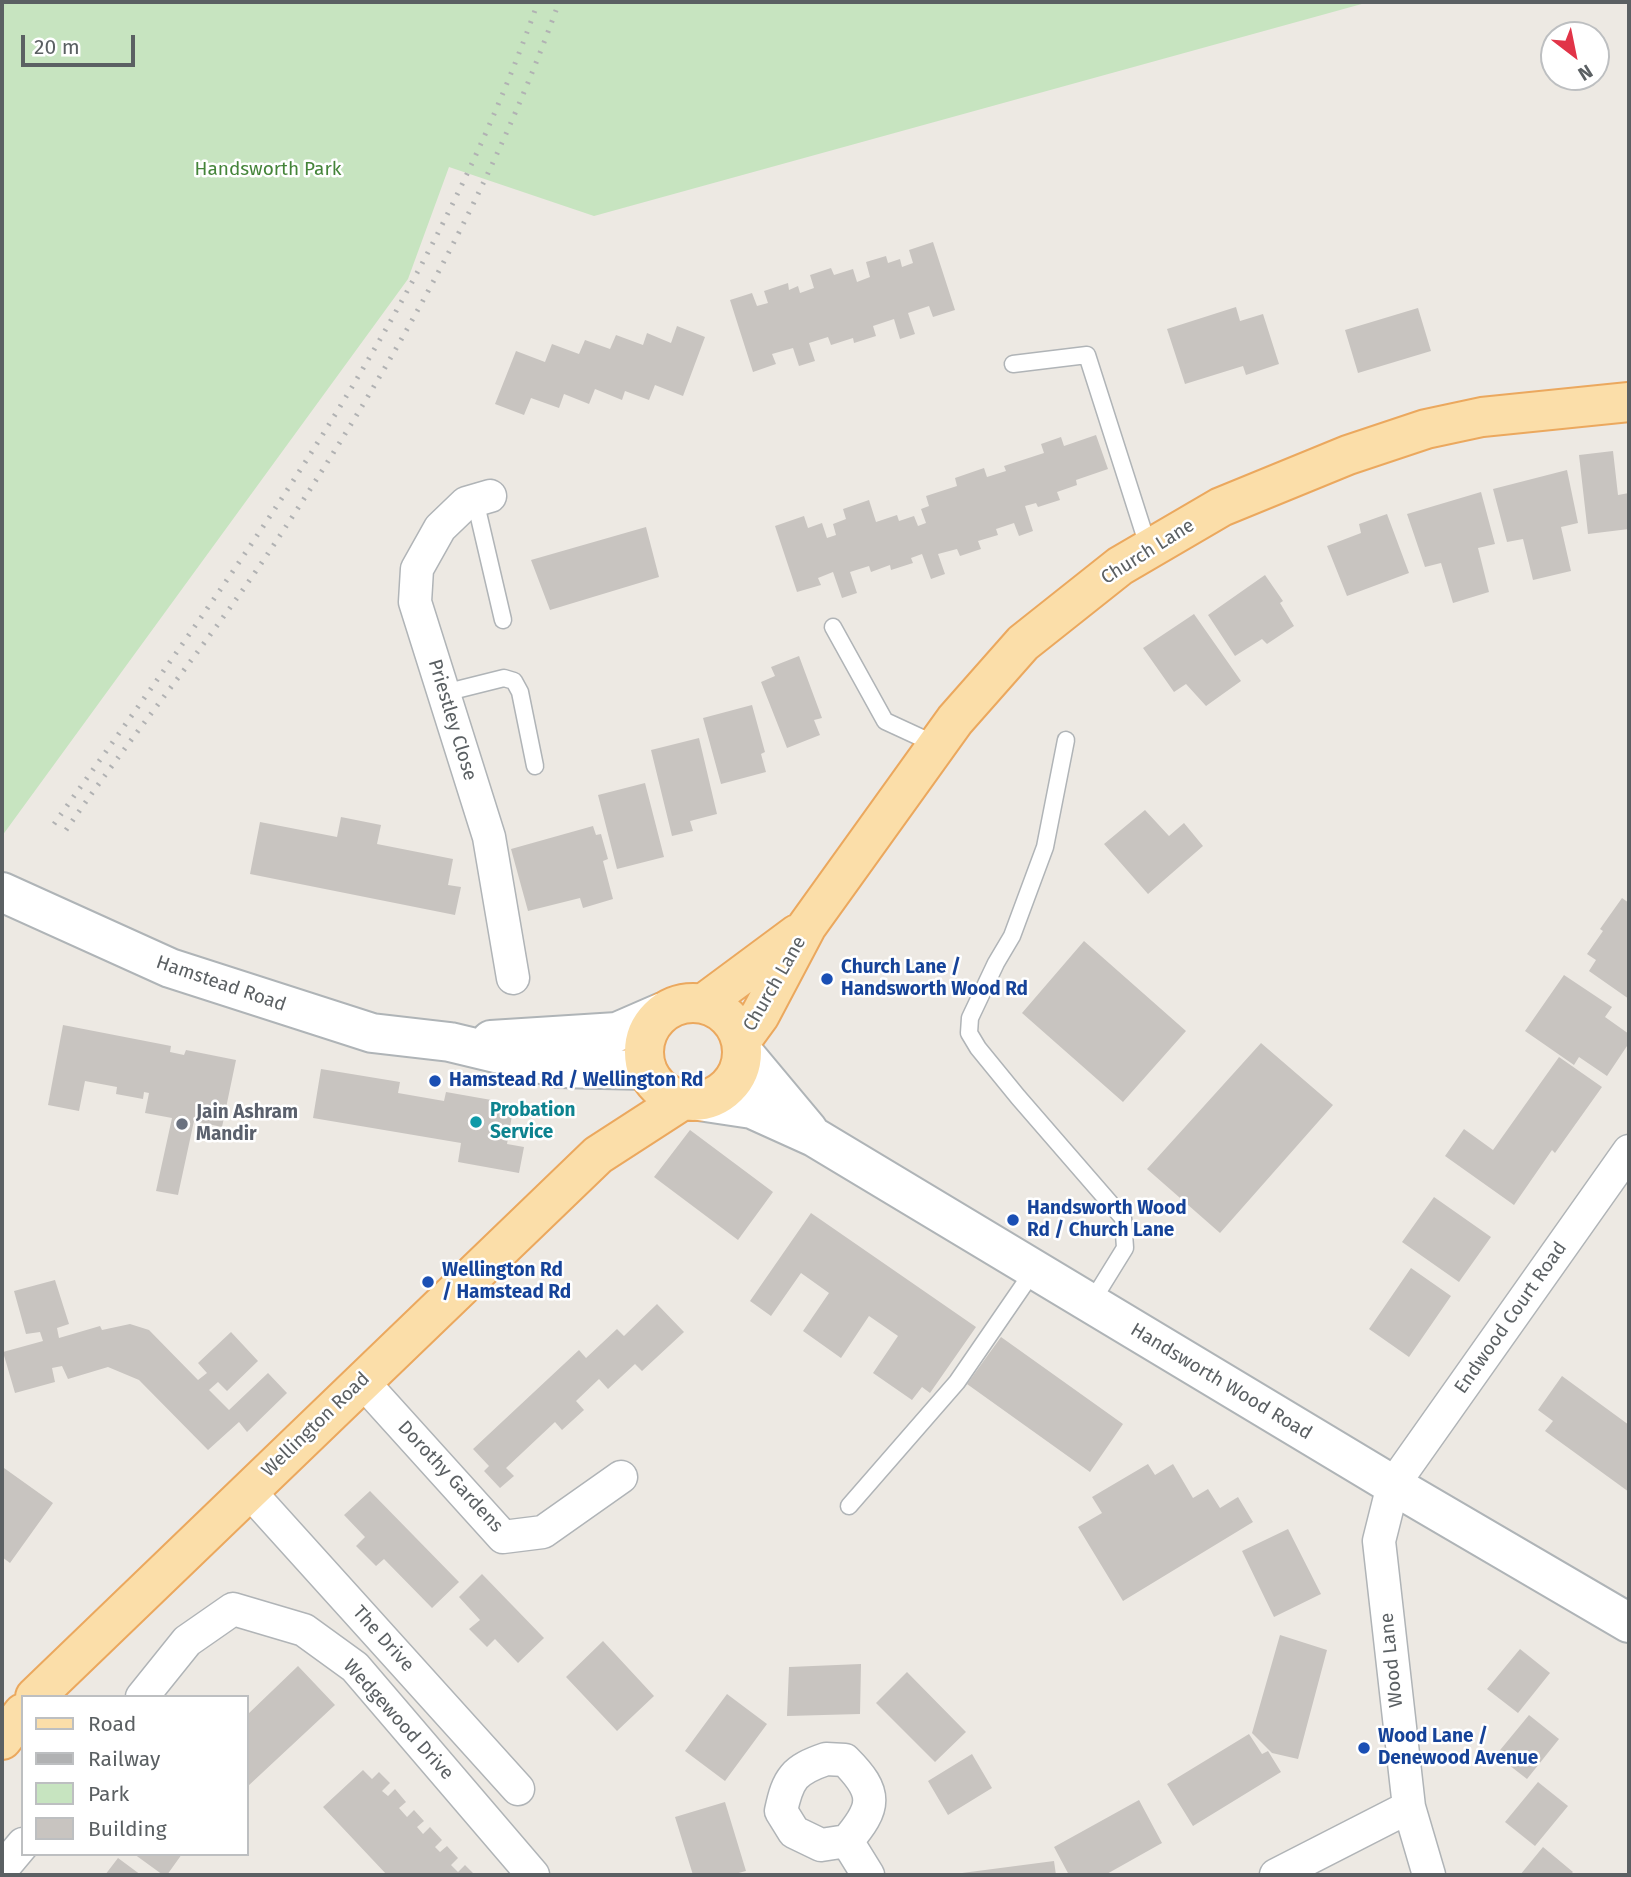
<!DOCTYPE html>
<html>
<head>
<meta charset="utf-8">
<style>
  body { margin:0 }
  #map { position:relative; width:1631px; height:1877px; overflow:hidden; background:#ede9e3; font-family:"Fira Sans",sans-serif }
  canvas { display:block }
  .frame { position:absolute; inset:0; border:4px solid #5b6063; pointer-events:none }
  .legend { position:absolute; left:21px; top:1695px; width:228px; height:161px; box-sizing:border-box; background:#fff; border:2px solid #bdbfc1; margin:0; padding:9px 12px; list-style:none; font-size:21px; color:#5b6063 }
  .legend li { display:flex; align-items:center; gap:14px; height:35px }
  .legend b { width:35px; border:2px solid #bdbfc1 }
  .north { position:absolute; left:1540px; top:21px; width:70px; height:70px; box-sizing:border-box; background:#fff; border:2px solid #bdbfc1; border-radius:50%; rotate:148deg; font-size:19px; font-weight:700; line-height:28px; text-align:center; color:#5b6063 }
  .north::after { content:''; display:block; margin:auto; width:24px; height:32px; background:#e13448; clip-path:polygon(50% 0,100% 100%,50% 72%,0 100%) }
  .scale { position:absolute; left:21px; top:35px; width:114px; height:32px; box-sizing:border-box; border:4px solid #5b6063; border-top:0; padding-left:9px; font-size:21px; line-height:24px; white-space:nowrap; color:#5b6063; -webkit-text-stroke:5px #fff; paint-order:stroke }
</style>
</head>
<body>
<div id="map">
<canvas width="1631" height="1877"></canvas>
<div class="frame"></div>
<ul class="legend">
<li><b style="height:9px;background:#fbdea9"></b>Road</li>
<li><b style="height:9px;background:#b1b2b3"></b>Railway</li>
<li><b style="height:19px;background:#c7e4c0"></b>Park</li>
<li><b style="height:19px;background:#c8c4c0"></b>Building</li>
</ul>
<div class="north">N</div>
<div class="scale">20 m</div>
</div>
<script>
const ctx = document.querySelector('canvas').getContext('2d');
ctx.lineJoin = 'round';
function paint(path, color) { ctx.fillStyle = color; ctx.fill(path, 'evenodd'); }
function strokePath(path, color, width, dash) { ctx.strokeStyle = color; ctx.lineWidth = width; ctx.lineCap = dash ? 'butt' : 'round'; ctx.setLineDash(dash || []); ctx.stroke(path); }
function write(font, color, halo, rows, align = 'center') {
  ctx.font = font + ' "Fira Sans",sans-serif'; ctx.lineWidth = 5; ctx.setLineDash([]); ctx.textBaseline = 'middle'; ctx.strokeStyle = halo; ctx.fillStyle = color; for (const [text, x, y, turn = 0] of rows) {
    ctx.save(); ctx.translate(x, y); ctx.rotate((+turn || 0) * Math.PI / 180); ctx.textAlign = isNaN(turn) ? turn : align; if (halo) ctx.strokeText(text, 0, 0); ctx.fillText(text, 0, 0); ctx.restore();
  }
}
paint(new Path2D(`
  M2,2H1369L594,216L449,167L408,279L2,836Z`), '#c7e4c0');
paint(new Path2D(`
  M933,242L955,310L933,317L929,306L908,313L915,334L900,339L894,319L873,326L876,336L854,343L853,338L831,345L828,337L809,343L815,361L799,366L793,348L772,354L776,364L753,372L730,300L752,293L757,306L768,303L764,291L788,283L789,290L798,286L800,293L814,288L810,275L831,268L834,275L853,269L857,282L870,277L866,262L886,256L888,263L900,259L902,267L913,263L909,250Z
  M1236,307L1240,321L1263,314L1279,364L1246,375L1243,366L1185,384L1167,329Z
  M1418,308L1431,351L1358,373L1345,330Z
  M677,326L705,337L683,396L655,385L649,400L625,391L622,400L595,389L589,404L564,394L559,408L531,398L524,415L495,404L516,351L545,362L552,344L579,354L585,340L610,349L616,335L643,345L647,333L671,343Z
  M1096,435L1108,469L1076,480L1077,485L1057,492L1060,500L1038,507L1036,503L1025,506L1033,531L1019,536L1014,523L996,529L998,535L978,541L981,549L960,556L957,549L938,554L945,574L931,579L922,554L911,558L913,563L891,570L890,565L871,572L869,566L850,572L857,593L842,598L833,572L818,578L821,585L797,592L775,526L804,516L808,528L822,523L827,538L836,535L833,524L846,519L843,509L869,500L876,522L897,515L899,521L914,516L918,526L926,523L921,509L929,506L926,496L957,486L955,478L984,468L987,477L1006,471L1004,466L1044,453L1041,444L1061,437L1064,446Z
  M1613,451L1618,495L1629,493V529L1588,534L1579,455Z
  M1567,470L1578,523L1561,527L1571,571L1533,580L1523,539L1507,542L1493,489Z
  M1481,492L1495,544L1478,548L1489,592L1453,603L1441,563L1425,567L1407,514Z
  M1387,514L1409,573L1347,596L1327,546L1361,533L1359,524Z
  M646,527L659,577L550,610L531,560Z
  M1265,575L1283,601L1280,603L1294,626L1267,644L1262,639L1235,656L1208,615Z
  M1194,614L1241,681L1206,706L1186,684L1174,692L1143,648Z
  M799,656L822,718L814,720L820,735L787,748L761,682L775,676L771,667Z
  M752,705L765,752L761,754L766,772L721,784L703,718Z
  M699,738L717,814L690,821L693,831L672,836L651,750Z
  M645,783L664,857L617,869L598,795Z
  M1145,810L1169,836L1184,823L1203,846L1148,894L1104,844Z
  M341,817L381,825L377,844L453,859L448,885L461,887L455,915L250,874L260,822L337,837Z
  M593,826L596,835L601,834L608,859L603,861L613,899L583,908L580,898L528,911L511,849Z
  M1622,898L1629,903V999L1589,971L1596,960L1587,954L1603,931L1600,929Z
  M1084,941L1186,1031L1123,1102L1022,1013Z
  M1564,975L1612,1007L1605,1017L1629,1034V1043L1607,1076L1579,1057L1574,1065L1525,1031Z
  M63,1025L171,1046L170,1052L184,1055L186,1050L236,1060L222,1127L194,1121L178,1195L156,1191L172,1118L145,1113L149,1093L144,1092L143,1099L116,1094L117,1087L85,1081L79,1111L48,1105Z
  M1261,1043L1333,1105L1220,1233L1147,1169Z
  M1559,1057L1602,1087L1555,1153L1552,1150L1514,1205L1445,1156L1464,1129L1493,1150Z
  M321,1069L400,1082L398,1093L444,1101L446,1092L514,1104L507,1144L524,1147L519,1173L458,1162L461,1143L313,1118Z
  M690,1130L773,1192L738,1240L654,1177Z
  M1434,1197L1491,1237L1459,1282L1402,1242Z
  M811,1213L976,1327L930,1393L922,1387L912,1400L873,1373L898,1336L869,1316L841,1358L803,1331L829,1293L801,1273L771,1316L750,1301Z
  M1411,1268L1451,1296L1409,1357L1369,1329Z
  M55,1280L69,1324L57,1328L59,1338L100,1326L102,1330L130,1324L149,1330L198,1380L207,1373L198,1363L231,1332L258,1361L227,1391L218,1382L209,1390L229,1410L268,1373L287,1393L247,1432L239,1422L208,1450L139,1380L108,1367L68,1379L62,1366L52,1368L55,1382L15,1393L3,1352L43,1341L40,1332L26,1334L14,1291Z
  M657,1304L684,1332L642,1371L635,1364L608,1389L599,1379L576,1401L584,1410L562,1430L555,1422L506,1468L514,1476L500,1488L484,1471L489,1466L473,1449L579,1350L586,1358L617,1329L624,1336Z
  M1001,1337L1123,1424L1090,1472L967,1384Z
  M1562,1376L1629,1425V1492L1545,1431L1553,1421L1538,1410Z
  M1148,1464L1155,1475L1173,1464L1193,1498L1208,1489L1220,1508L1238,1497L1253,1522L1123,1601L1078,1527L1102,1513L1092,1497Z
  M4,1468L53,1503L10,1563L2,1557V1471Z
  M370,1491L459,1582L432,1608L384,1559L376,1566L356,1546L365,1537L344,1515Z
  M1288,1529L1321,1594L1274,1617L1242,1551Z
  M482,1574L544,1638L518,1663L495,1639L487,1647L469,1629L480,1620L459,1597Z
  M1280,1635L1327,1650L1298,1759L1272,1753L1252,1733Z
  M603,1641L654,1696L617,1731L566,1677Z
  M1520,1649L1550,1673L1518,1713L1487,1689Z
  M861,1664L860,1714L787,1716L789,1667Z
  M298,1666L335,1705L247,1787V1715Z
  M907,1672L966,1732L935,1762L876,1703Z
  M727,1694L767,1724L725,1781L685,1751Z
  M1529,1715L1559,1739L1527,1779L1496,1755Z
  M1249,1734L1262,1754L1268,1751L1281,1772L1193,1826L1167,1784Z
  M972,1754L992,1788L948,1815L928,1781Z
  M363,1770L372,1779L379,1772L390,1783L382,1791L388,1796L395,1789L406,1802L399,1808L407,1817L414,1810L424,1821L417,1827L423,1834L430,1827L442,1840L435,1847L440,1852L447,1846L458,1858L451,1865L458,1872L465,1865L475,1875H387L323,1807Z
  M1538,1782L1568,1806L1535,1846L1505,1822Z
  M1139,1800L1162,1843L1105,1875H1069L1054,1847Z
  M725,1802L746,1871L731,1875H693L675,1817Z
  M1543,1847L1573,1872L1570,1875H1520Z
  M134,1854H182L167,1875H163Z
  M118,1858L141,1875H105Z
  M1054,1861L1056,1875H962V1873Z`), '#c8c4c0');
const lane = new Path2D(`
  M1013,364L1087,355L1149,549
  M475,500L503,620
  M833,627L885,721L937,745
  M444,693L504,678L514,681L520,692L535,766
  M1066,740L1045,847L1012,936L996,963L970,1018L969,1033L978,1048L1018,1097L1123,1218L1125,1248L1091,1303
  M849,1506L957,1382L1034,1270`);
const street = new Path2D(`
  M490,496L466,503L440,528L417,569L415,602L489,837L513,978
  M362,1381L503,1537L543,1532L621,1477
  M248,1490L518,1789
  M142,1697L187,1641L233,1609L304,1630L355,1667L533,1875
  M826,1759L845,1760C878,1793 876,1807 847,1841L821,1845L794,1832L781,1811C788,1778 794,1770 826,1759Z
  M847,1841L868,1875
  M2,1869L23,1844
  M1276,1875L1409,1807
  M1429,1875L1409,1807L1379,1541L1393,1485L1629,1151`);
const secondary = new Path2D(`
  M2,892L170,968L372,1033L450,1042L558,1068L647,1070
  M491,1040L617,1032L663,1012
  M742,1051L808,1130
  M699,1101L752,1109L814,1137L1393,1485L1629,1623`);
const primary = new Path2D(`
  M644 1052a49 49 0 1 1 98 0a49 49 0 1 1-98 0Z
  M704,1003L797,934
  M741,1041L760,1015L807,926L955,720L1023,643L1120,566L1221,507L1348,455L1426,429L1482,417L1629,402
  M35,1697L598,1155L683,1100
  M2,1740L23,1713`);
strokePath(lane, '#b0b4b7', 19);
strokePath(street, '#b0b4b7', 35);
strokePath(secondary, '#afb4b7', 42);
strokePath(primary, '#eba85e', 42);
strokePath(lane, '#fff', 16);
strokePath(street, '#fff', 32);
strokePath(secondary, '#fff', 38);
strokePath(primary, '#fbdea9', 38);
strokePath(new Path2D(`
  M54,824C241,563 430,308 538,2
  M66,830C131,736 205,647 269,552C384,380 489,198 559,2`), '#b1b2b3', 5, [2, 9]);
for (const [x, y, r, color] of [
  [827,979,7,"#1a4fb4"],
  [435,1081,7,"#1a4fb4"],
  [476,1122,7,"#0f9aa8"],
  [182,1124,7,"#6b7280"],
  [1013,1220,7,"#1a4fb4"],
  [428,1282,7,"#1a4fb4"],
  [1364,1748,7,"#1a4fb4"]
]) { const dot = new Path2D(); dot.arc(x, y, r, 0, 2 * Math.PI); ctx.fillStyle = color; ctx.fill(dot); strokePath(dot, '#fff', 2.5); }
write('19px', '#448439', '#fff', [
  ["Handsworth Park",268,170]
]);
write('19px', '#5b6063', '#fff', [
  ["Church Lane",1148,552,-32],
  ["Priestley Close",452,720,73],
  ["Hamstead Road",221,984,19],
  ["Church Lane",775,984,-60],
  ["Endwood Court Road",1511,1318,-55],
  ["Handsworth Wood Road",1221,1382,31],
  ["Wellington Road",316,1425,-44],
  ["Dorothy Gardens",450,1477,47],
  ["The Drive",383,1639,48],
  ["Wood Lane",1392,1660,-96],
  ["Wedgewood Drive",398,1720,48]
]);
write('bold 19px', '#164399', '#fff', [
  ["Church Lane /",841,968],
  ["Handsworth Wood Rd",841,990],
  ["Hamstead Rd / Wellington Rd",449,1081],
  ["Handsworth Wood",1027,1209],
  ["Rd / Church Lane",1027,1231],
  ["Wellington Rd",442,1271],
  ["/ Hamstead Rd",442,1293],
  ["Wood Lane /",1378,1737],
  ["Denewood Avenue",1378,1759]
], 'left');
write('bold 19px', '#0d838f', '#fff', [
  ["Probation",490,1111],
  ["Service",490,1133]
], 'left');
write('bold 19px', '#5b616d', '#fff', [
  ["Jain Ashram",196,1113],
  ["Mandir",196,1135]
], 'left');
</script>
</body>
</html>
